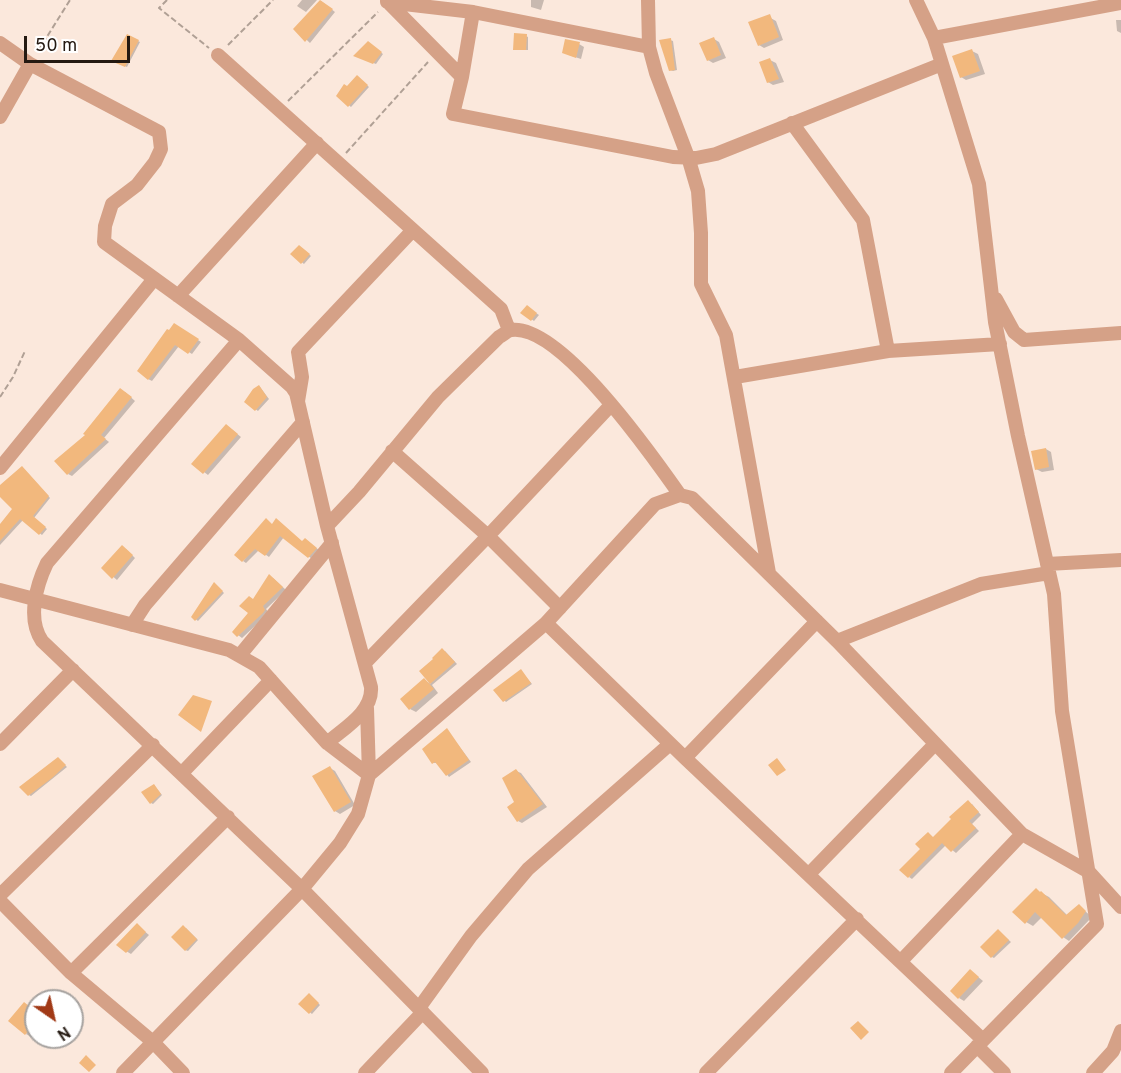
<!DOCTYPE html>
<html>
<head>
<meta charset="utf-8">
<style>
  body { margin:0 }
  #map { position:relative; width:1121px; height:1073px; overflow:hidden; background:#fbe8dc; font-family:Overpass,sans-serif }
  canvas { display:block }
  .north { position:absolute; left:24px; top:989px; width:60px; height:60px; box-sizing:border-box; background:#fff; border:2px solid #a7a3a0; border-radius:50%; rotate:146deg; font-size:16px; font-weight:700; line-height:24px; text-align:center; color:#241911 }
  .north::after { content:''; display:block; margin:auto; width:21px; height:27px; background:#a13a17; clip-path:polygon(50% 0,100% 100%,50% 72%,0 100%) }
  .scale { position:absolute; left:24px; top:36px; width:106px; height:27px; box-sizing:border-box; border:3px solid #241911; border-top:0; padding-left:8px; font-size:18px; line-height:21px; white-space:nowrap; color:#241911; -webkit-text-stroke:4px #fff; paint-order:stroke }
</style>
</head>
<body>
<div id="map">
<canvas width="1121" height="1073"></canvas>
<div class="north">N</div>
<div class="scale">50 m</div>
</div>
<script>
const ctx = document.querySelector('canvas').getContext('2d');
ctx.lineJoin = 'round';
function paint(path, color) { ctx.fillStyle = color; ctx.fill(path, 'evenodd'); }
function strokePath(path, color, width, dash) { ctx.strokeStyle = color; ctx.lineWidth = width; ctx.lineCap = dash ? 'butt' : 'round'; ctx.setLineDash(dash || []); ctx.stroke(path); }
paint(new Path2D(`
  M302,0H317L306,12L297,6Z
  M531,0H544L541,10L531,7Z
  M321,1L335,12L310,43L295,29Z
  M767,16L776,21L783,40L764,48L759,45Z
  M1116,20H1121V33L1117,31Z
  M128,36L140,42L127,67L113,61Z
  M526,36L528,37V50H517Z
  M714,39L719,42L726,58L713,63L708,60Z
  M670,40L673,41L677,70L673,71L670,70Z
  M368,43L383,54L376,64L356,56Z
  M579,44L584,47L581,59L569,55Z
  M972,51L978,54L985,74L966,80L961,77Z
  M770,60L776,63L784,82L773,85L768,82Z
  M359,78L369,87L351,107L338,96Z
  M302,248L311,256L304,264L292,254Z
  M527,307L539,315L534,321L523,313Z
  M175,325L201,342L192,354L179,346L152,381L148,379L169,332Z
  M260,387L269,399L258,411L246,402Z
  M125,392L135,401L104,438L109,442L72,476L68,474L87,435Z
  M230,428L241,437L208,475L204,472Z
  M1046,449L1051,452L1054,470L1042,472L1036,469Z
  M24,469L50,498L34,518L47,529L42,535L23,520L0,545V525L14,509L0,495V487Z
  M273,525L303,542H308L319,550L312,559L284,537L269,557L259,550L246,563L243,561Z
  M126,549L135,558L117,580L103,568Z
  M273,578L286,590L266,609L269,613L267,615L242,638L238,635L254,600Z
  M216,585L224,593L198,621L193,617Z
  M445,651L457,664L432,685L438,693L416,712L410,709L424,680L431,684L421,671Z
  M521,671L532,684L506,702L504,700Z
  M447,730L471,762L449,777L438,763H433Z
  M60,760L67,767L31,796L29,795Z
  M330,768L335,771L355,805L340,814L335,811Z
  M516,771L521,773L547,807L522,823L518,821Z
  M154,785L162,795L153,804L151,803Z
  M972,804L981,815L972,824L979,831L956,853L946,845L912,879L909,877L934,838Z
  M1036,890L1049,897L1068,916L1079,906L1092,917L1069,941L1063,937L1042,917L1033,926L1026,922Z
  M137,925L149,935L131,954L126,951Z
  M186,928L198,940L188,951L185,950Z
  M1000,932L1011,942L994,958L992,957Z
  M971,971L983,981L964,1001L959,998Z
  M311,996L320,1005L312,1014L300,1004Z
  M36,1013V1031L31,1037L26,1034Z`), '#0003');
paint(new Path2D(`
  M320,0L333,9L305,42L293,29Z
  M770,14L779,37L758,46L748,22Z
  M514,33L527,34L526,50H513Z
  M127,34L139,40L125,67L111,61Z
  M714,37L721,55L707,61L699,43Z
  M671,38L675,70L669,71L659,40Z
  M565,39L580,42L576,58L562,53Z
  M368,41L382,52L373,64L353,56Z
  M972,49L980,71L960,78L952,56Z
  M770,58L779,79L767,83L759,62Z
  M357,75L368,85L348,107L336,96L344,84L347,86Z
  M299,245L310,254L301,264L290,254Z
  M527,305L537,313L531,321L520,313Z
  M174,323L199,339L188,354L175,345L148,380L137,371L167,329L169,330Z
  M259,385L267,397L255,411L244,402L253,389Z
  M120,388L132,397L101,435L106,439L67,475L54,461L85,435L83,434Z
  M226,424L238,434L203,474L191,464Z
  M1046,448L1049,467L1035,470L1031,451Z
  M22,466L49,496L33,516L46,527L39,535L20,519L0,541V524L12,509L0,497V485Z
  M266,518L272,524L276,518L302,541L305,538L317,548L308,558L280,536L265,556L255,549L242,562L234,555Z
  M122,545L133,555L112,579L101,568Z
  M269,574L283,587L263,606L265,610L263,613L237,637L232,632L248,613L239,606L249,596L253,599Z
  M214,582L223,591L195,621L191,617Z
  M442,648L455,662L430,684L419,671L433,659L432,658Z
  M521,669L531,683L503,702L493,690Z
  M424,678L434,689L409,710L400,699Z
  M193,695L212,701L201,732L178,715Z
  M447,728L469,760L446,776L435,762L432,764L422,749Z
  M58,757L66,765L52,778L28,796L19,787Z
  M777,758L786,770L777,776L768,765Z
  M330,766L351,802L334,812L312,776Z
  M516,769L543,804L517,822L507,807L514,802L502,778Z
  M154,784L161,794L150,804L141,792Z
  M968,800L979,812L969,821L976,828L951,852L942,843L908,878L899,870L920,849L915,844L928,832L933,837L951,819L949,817Z
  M1036,888L1040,892L1041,891L1066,915L1079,904L1086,911L1078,923L1062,939L1035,912L1025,924L1012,912Z
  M137,923L146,932L126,953L116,945Z
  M183,925L197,939L185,951L171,937Z
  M998,929L1009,940L991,958L980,947Z
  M970,969L979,977L958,999L950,991Z
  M309,993L319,1003L309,1014L298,1004Z
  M24,1002L36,1012V1022L25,1035L8,1021Z
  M858,1021L869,1032L861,1040L850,1028Z
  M86,1055L96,1065L89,1072L79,1063Z`), '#f2b87d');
strokePath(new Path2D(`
  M167,0L159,8L209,48
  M228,45L273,0
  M38,51L70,0
  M288,101L378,12
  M346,153L428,62
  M0,397L13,377L25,351`), '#b0a095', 2, [6, 3]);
strokePath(new Path2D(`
  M648,0L649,47L656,73L688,157L698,191L701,233V284L726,335L769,573
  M916,0L934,38L979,184L995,322L1018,436L1054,594L1062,711L1097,924L951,1073
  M387,1L462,77
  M387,2L473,12L649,47
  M473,12L462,77L453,114L673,157L696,158L716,154L942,64
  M934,38L1121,3
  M0,43L30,64L159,132L161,149L155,162L137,185L112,204L105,226L104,242L239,340L292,387L296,393L327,526L371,687C373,712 344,728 327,743
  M218,55L501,309L509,330
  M0,117L30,64
  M792,123L863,220L888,351
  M178,296L317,143
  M996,299L1014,332L1024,340L1121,333
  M239,340L47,563C36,586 27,619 42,641L302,889L482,1073
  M735,377L888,351L1000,344
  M298,401L302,377L298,352L413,230
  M392,451L488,536L560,608
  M0,468L154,279
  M327,526L359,492L438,397L499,337C503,335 507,331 511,330C560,323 654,458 680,495
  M1047,564L1121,560
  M0,590L229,650L259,667L327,743L369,775L546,623L655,504L680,495L692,498L837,641L1022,834L1089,872L1121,907
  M546,623L685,758L983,1040
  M132,625L145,605L303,422
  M837,641L981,584L1049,573
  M240,655L332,543
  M365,663L488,536L611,405
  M0,744L73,670
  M685,758L817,621
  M182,773L271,680
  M809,874L935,744
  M0,895L153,745
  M0,901L71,973L153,1042L183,1073
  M901,961L1022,834
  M71,973L228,817
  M419,1008L471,936L528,869L670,744
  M977,1046L1004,1073
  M123,1073L302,889L340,843L358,814L369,775L367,708
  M365,1073L423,1012
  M706,1073L857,919
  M1093,1073L1113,1051L1121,1031`), '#d5a187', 14);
</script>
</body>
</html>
